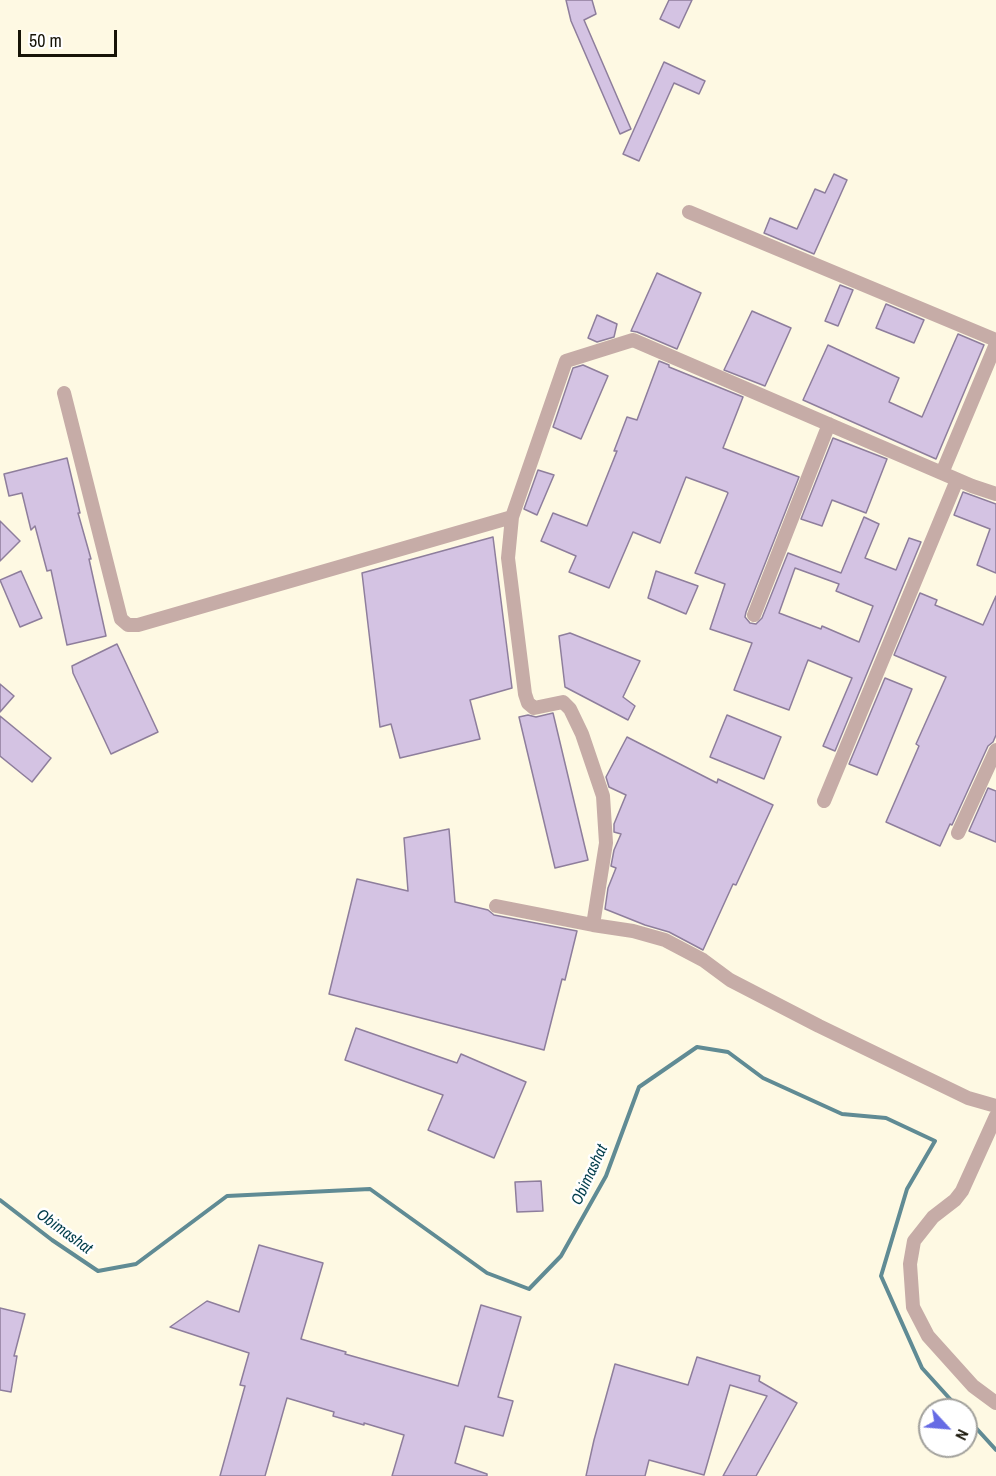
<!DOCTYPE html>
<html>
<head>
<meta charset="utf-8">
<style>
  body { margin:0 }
  #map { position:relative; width:996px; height:1476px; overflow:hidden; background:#fef9e3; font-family:"Archivo Narrow",sans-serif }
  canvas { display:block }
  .north { position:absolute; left:918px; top:1398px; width:60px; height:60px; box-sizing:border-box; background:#fff; border:2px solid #a2a19c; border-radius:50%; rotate:116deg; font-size:16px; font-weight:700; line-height:24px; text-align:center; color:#171407 }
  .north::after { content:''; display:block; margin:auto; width:21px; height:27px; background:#666be4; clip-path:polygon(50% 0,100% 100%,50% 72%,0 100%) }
  .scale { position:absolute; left:18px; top:30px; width:99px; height:27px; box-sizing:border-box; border:3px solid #171407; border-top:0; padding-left:8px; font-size:18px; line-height:21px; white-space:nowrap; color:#171407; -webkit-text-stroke:4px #fff; paint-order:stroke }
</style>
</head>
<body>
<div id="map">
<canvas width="996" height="1476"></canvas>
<div class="north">N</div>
<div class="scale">50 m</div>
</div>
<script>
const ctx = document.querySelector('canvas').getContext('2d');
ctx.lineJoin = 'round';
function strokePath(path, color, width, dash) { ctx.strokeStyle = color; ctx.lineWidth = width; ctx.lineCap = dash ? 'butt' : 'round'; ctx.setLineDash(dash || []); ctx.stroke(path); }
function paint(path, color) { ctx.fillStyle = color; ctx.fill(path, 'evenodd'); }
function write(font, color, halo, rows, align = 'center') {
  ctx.font = font + ' "Archivo Narrow",sans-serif'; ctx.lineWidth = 5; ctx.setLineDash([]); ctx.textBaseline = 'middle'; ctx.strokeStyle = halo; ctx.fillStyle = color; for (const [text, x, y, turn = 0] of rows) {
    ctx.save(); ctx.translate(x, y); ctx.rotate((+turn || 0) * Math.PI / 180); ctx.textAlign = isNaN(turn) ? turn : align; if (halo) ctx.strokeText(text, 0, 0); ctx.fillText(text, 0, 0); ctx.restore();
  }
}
strokePath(new Path2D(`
  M0,1200L52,1240L98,1271L136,1264L227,1196L370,1189L487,1273L529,1289L561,1256L606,1176L639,1087L697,1047L728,1052L763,1078L842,1114L886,1118L935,1141L907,1189L881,1276L922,1368L960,1410
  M966,1417L996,1450`), '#608b94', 4);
const building = new Path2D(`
  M566,0H592L596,14L584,20L631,129L620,134L571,21Z
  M669,0H692L679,28L660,19Z
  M664,62L705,81L699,94L674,83L639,161L623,154Z
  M834,174L847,180L814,254L764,233L770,218L797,229L815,189L825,193Z
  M657,273L701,293L677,349L637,332L631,331Z
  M840,285L853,290L838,326L825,321Z
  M886,304L924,320L914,343L876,328Z
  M752,311L791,328L765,386L724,370Z
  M597,315L617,324L614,337L597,342L588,338Z
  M958,334L984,345L936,459L803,400L828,345L899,378L889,402L922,417Z
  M659,361L669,365V367L743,397L723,448L799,477L746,612L745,617L750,623L756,624L762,618L788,553L841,573L864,517L879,524L865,558L896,570L909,538L921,542L835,751L823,746L852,678L808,660L789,710L734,690L752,643L710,629L725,584L695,573L728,493L727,492L686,477L660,543L633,532L609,588L569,572L576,556L541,541L553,513L587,526L617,451H614L627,417L637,420ZM795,568L839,584L836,591L873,606L859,642L822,626L821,629L779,613Z
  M583,365L608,376L581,439L553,427L573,368Z
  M833,438L887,459L866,513L832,500L822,526L801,519Z
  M67,458L80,513H78L91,559H89L106,636L67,645L51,570L47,571L35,526L31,530L22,493L9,496L4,474Z
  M538,470L554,475L537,515L524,509Z
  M963,492L996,504V573L977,565L990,529L954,515Z
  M0,521L20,541L0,561Z
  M493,537L512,688L470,700L480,739L400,758L391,724L380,727L362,573Z
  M21,571L42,618L20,627L0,580Z
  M656,571L698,586L686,614L648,598Z
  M920,593L937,600L935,605L983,625L996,596V735L993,742L988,746L952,825L950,824L940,846L886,822L919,746L916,744L946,677L894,655Z
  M570,633L640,661L623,697L635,706L628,720L565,687L559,636Z
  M117,644L158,732L111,754L73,673L72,666Z
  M885,678L912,689L877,775L849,764Z
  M0,684L14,696L0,712Z
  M553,713L588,860L555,868L519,717L528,715L536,717Z
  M727,715L781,737L764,779L710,757Z
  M0,716L51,758L32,782L0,756Z
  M627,737L717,783L718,779L773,805L736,885L733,884L703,950L669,932L645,925L605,909L608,888L616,868L611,866L614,850L621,834L614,832V824L626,795L609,787L606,777Z
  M988,788L996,791V842L969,831Z
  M449,829L455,902L488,910L494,915L577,931L565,980L562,979L544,1050L329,994L357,879L408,891L404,838Z
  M356,1028L457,1063L461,1054L526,1082L494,1158L428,1130L443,1095L345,1060Z
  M541,1181L543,1211L517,1212L515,1182Z
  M259,1245L323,1263L301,1339L346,1352L345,1354L458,1386L481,1305L521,1317L498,1397L513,1401L503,1436L465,1426L455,1463L487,1474V1476H392L404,1435L364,1423V1425L333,1416L334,1412L287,1398L265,1476H220L245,1386L240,1385L249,1353L170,1327L207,1301L239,1312Z
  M0,1308L25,1314L14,1356H17L11,1392L0,1390Z
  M697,1357L760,1376L759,1381L797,1403L756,1476H723L767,1396L730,1385L704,1475L649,1460L645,1476H586L594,1440L615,1364L688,1385Z`);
paint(building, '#d4c3e3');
strokePath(building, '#8e7e9c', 1.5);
strokePath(new Path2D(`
  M689,212L996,340
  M64,393L121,619L128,625H138L512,517
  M942,473L996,344
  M996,494L972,486L633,340L566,361L512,517L508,558L525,694L528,703L534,708L563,702L570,709L582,734L603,796L606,843L593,925L633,931L665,940L703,960L730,980L819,1026L968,1098L996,1106
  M754,615L829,424
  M824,801L957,480
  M958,833L996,750
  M496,906L593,925
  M996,1116L962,1191L955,1200L933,1217L914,1241L910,1264L913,1307L928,1336L973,1386L996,1403`), '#c6aca7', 14);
write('italic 16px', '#013c4a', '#fff', [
  ["Obimashat",590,1175,-65],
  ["Obimashat",64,1232,36]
]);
</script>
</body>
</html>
